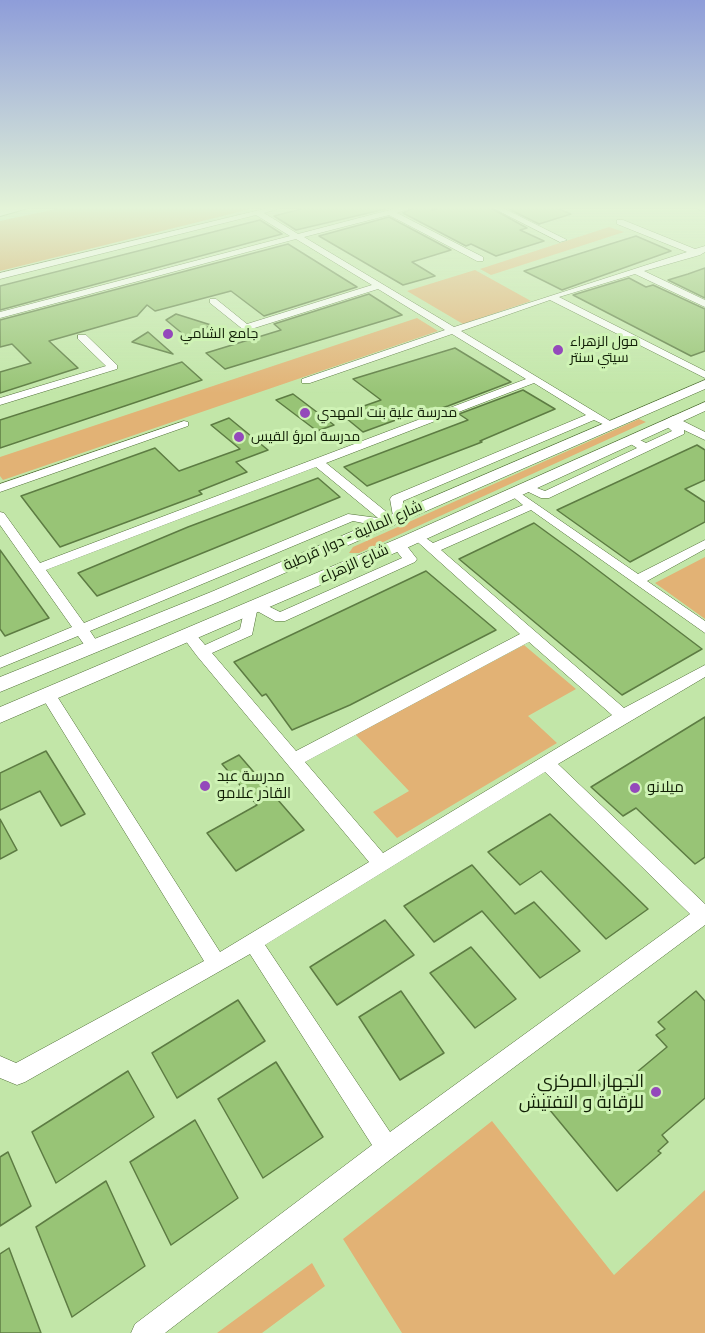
<!DOCTYPE html>
<html>
<head>
<meta charset="utf-8">
<style>
  body { margin:0 }
  canvas { display:block; background:#c2e6a8 }
</style>
</head>
<body>
<canvas width="705" height="1333"></canvas>
<script>
const ctx = document.querySelector('canvas').getContext('2d');
ctx.lineJoin = 'round';
function paint(path, color) { ctx.fillStyle = color; ctx.fill(path, 'evenodd'); }
function strokePath(path, color, width, dash) { ctx.strokeStyle = color; ctx.lineWidth = width; ctx.lineCap = dash ? 'butt' : 'round'; ctx.setLineDash(dash || []); ctx.stroke(path); }
function write(font, color, halo, rows, align = 'center') {
  ctx.font = font + ' "IBM Plex Sans",Cairo,sans-serif'; ctx.lineWidth = 6; ctx.setLineDash([]); ctx.textBaseline = 'middle'; ctx.strokeStyle = halo; ctx.fillStyle = color; for (const [text, x, y, turn = 0] of rows) {
    ctx.save(); ctx.translate(x, y); ctx.rotate((+turn || 0) * Math.PI / 180); ctx.textAlign = isNaN(turn) ? turn : align; if (halo) ctx.strokeText(text, 0, 0); ctx.fillText(text, 0, 0); ctx.restore();
  }
}
paint(new Path2D(`
  M609,227L624,232L491,275L480,269Z
  M475,270L531,301L463,324L407,291Z
  M417,318L438,331L3,480L0,476V457Z
  M639,419L646,422L359,553H349L353,547Z
  M705,557V619L655,583Z
  M524,645L576,689L528,716L557,743L397,838L373,812L409,791L355,734Z
  M492,1121L614,1275L705,1190V1333H402L343,1239Z
  M312,1263L325,1286L262,1333H217Z`), '#e2b275');
paint(new Path2D(`
  M65,207H259L0,271V221Z`), '#d59c51');
const building = new Path2D(`
  M309,207H394L296,230L274,216Z
  M415,207H431L432,210L445,207H489L527,228L520,230L544,241L496,256L471,244L466,246L403,213Z
  M505,207H554L571,214L539,224Z
  M389,217L451,250L412,262L435,276L403,285L319,236Z
  M260,220L282,234L0,310V286Z
  M636,236L671,251L562,290L524,271Z
  M288,244L357,287L264,316L231,291L155,311L147,305L137,316L49,341L78,368L0,393V372L31,363L12,344L0,347V320Z
  M705,268V298L668,280L688,274Z
  M629,278L646,287L653,285L705,309V351L691,356L573,295Z
  M369,294L402,315L225,369L206,353L281,330L274,324Z
  M176,314L211,325L189,339L166,320Z
  M148,332L173,354L132,342Z
  M455,348L511,382L448,406L406,419L404,417L363,432L341,414L381,400L353,379Z
  M182,362L202,380L0,448V420Z
  M523,390L555,409L480,441L482,442L367,486L344,467L468,420L459,414Z
  M293,394L334,425L317,431L276,400Z
  M229,418L268,450L236,462L247,472L199,491L202,494L60,547L21,496L155,448L179,471L240,449L211,425Z
  M697,445L705,450V480L685,489L705,502V522L630,562L557,510Z
  M318,478L340,497L97,596L78,573L188,527Z
  M534,523L578,555L702,649L622,695L459,559Z
  M0,550L49,618L5,636L0,629Z
  M426,571L496,630L350,705L292,730L266,694L262,696L234,662Z
  M705,717V857L695,864L636,808L623,816L591,787Z
  M46,751L85,814L61,826L40,791L0,810V773Z
  M239,755L304,830L236,871L207,833L257,805L222,764Z
  M550,814L648,909L606,939L541,871L520,885L488,852Z
  M0,819L17,850L0,859Z
  M472,865L515,914L534,902L580,951L540,978L482,911L434,942L404,906Z
  M385,920L414,955L337,1005L310,967Z
  M471,947L516,999L475,1028L430,973Z
  M401,991L444,1053L400,1080L359,1017Z
  M696,991L705,1001V1098L662,1135L668,1142L658,1151L661,1153L617,1191L549,1109L592,1075L601,1085L610,1077L619,1087L667,1047L656,1035L665,1029L658,1022Z
  M238,1000L265,1041L177,1098L152,1053Z
  M276,1062L323,1137L263,1178L218,1099Z
  M128,1071L154,1117L56,1183L32,1132Z
  M195,1120L238,1198L171,1245L130,1162Z
  M8,1152L31,1206L0,1226V1157Z
  M106,1181L145,1266L72,1317L36,1227Z
  M9,1248L41,1333H0V1254Z`);
paint(building, '#98c476');
strokePath(building, '#5d7c43', 1.5);
const minor = new Path2D(`
  M272,207H284L264,213L298,234L401,207H413L397,213L483,257V261H477L389,215L304,237L454,327L687,252L617,224V220H623L695,249L705,246V252L700,255L644,271L705,300V307L635,274L559,297L705,371V378L550,300L461,331L615,424L609,427L594,420L403,501L405,516L399,520L393,516L390,499L392,496L586,415L534,383L326,463L394,518V524L383,527L353,521L90,631L100,646L98,650H88L78,636L0,668V657L72,627L0,525V512L4,513L40,563L526,379L452,334L310,383H302V379L445,330L378,289L245,331L210,303V299H216L247,324L372,285L296,239L0,318V312L290,236L256,215L0,279V273ZM316,467L378,518L348,514L84,623L46,570Z
  M491,207H501L567,240L560,242Z
  M699,207H705V211L699,210Z
  M78,335H86L117,365V369L0,405V398L106,366L78,339Z
  M673,416L705,432V440L684,430V434L549,498H541L518,487L524,483L545,491L637,448L626,441V437H634L646,443L672,431L662,422Z
  M184,421L188,422V426L0,492V484Z
  M513,488L638,574L705,540V549L647,581L705,621V633L531,510L441,550L624,708L705,665V677L558,764L705,904V925L395,1156L165,1333H131L135,1324L372,1145L250,954L25,1082L17,1085L0,1078V1056L16,1063L204,961L40,694L43,690H53L220,952L369,862L197,656L182,636L184,632H194L205,645L240,629L245,607L258,601L280,612L402,558L391,544L393,541H403L417,559L415,562L285,621H275L257,611L252,635L212,653L296,751L520,634L411,536L417,532L433,543L523,505L507,492ZM529,642L612,715L383,853L305,762ZM545,772L690,914L390,1132L265,945Z`);
const major = new Path2D(`
  M705,380V389L223,600L0,692V677L211,592Z
  M705,402V411L411,546L0,723V707L399,538Z`);
const highway = new Path2D(`
  M9,207H32L0,216V208Z`);
strokePath(minor, '#506f36', 1);
strokePath(major, '#506f36', 1);
strokePath(highway, '#506f36', 2);
paint(minor, '#fff');
paint(major, '#fff');
paint(highway, '#fff');
const sky = ctx.createLinearGradient(0, 0, 0, 393);
sky.addColorStop(0, '#8e9dd9');
sky.addColorStop(0.53, '#e4f4d8');
sky.addColorStop(1, '#e4f4d800');
ctx.fillStyle = sky;
ctx.fillRect(0, 0, 705, 393);
for (const [x, y, r, color] of [
  [168,334,6,"#9449bb"],
  [558,350,6,"#9449bb"],
  [305,413,6,"#9449bb"],
  [239,437,6,"#9449bb"],
  [205,786,6,"#9449bb"],
  [635,788,6,"#9449bb"],
  [656,1092,6,"#9449bb"]
]) { const dot = new Path2D(); dot.arc(x, y, r, 0, 2 * Math.PI); ctx.fillStyle = color; ctx.fill(dot); strokePath(dot, '#cff3b5', 2); }
write('14px', '#111e06', '#cff3b5', [
  ["جامع الشامي",180,334],
  ["مول الزهراء",570,342],
  ["سيتي سنتر",570,358],
  ["مدرسة علية بنت المهدي",317,413],
  ["مدرسة امرؤ القيس",251,437]
], 'left');
write('15px', '#111e06', '#cff3b5', [
  ["شارع المالية - دوار قرطبة",353,536,-24],
  ["شارع الزهراء",354,564,-24]
]);
write('15px', '#111e06', '#cff3b5', [
  ["مدرسة عبد",217,777],
  ["القادر علامو",217,794],
  ["ميلانو",647,788]
], 'left');
write('18px', '#111e06', '#cff3b5', [
  ["الجهاز المركزي",644,1082],
  ["للرقابة و التفتيش",644,1103]
], 'right');
</script>
</body>
</html>
